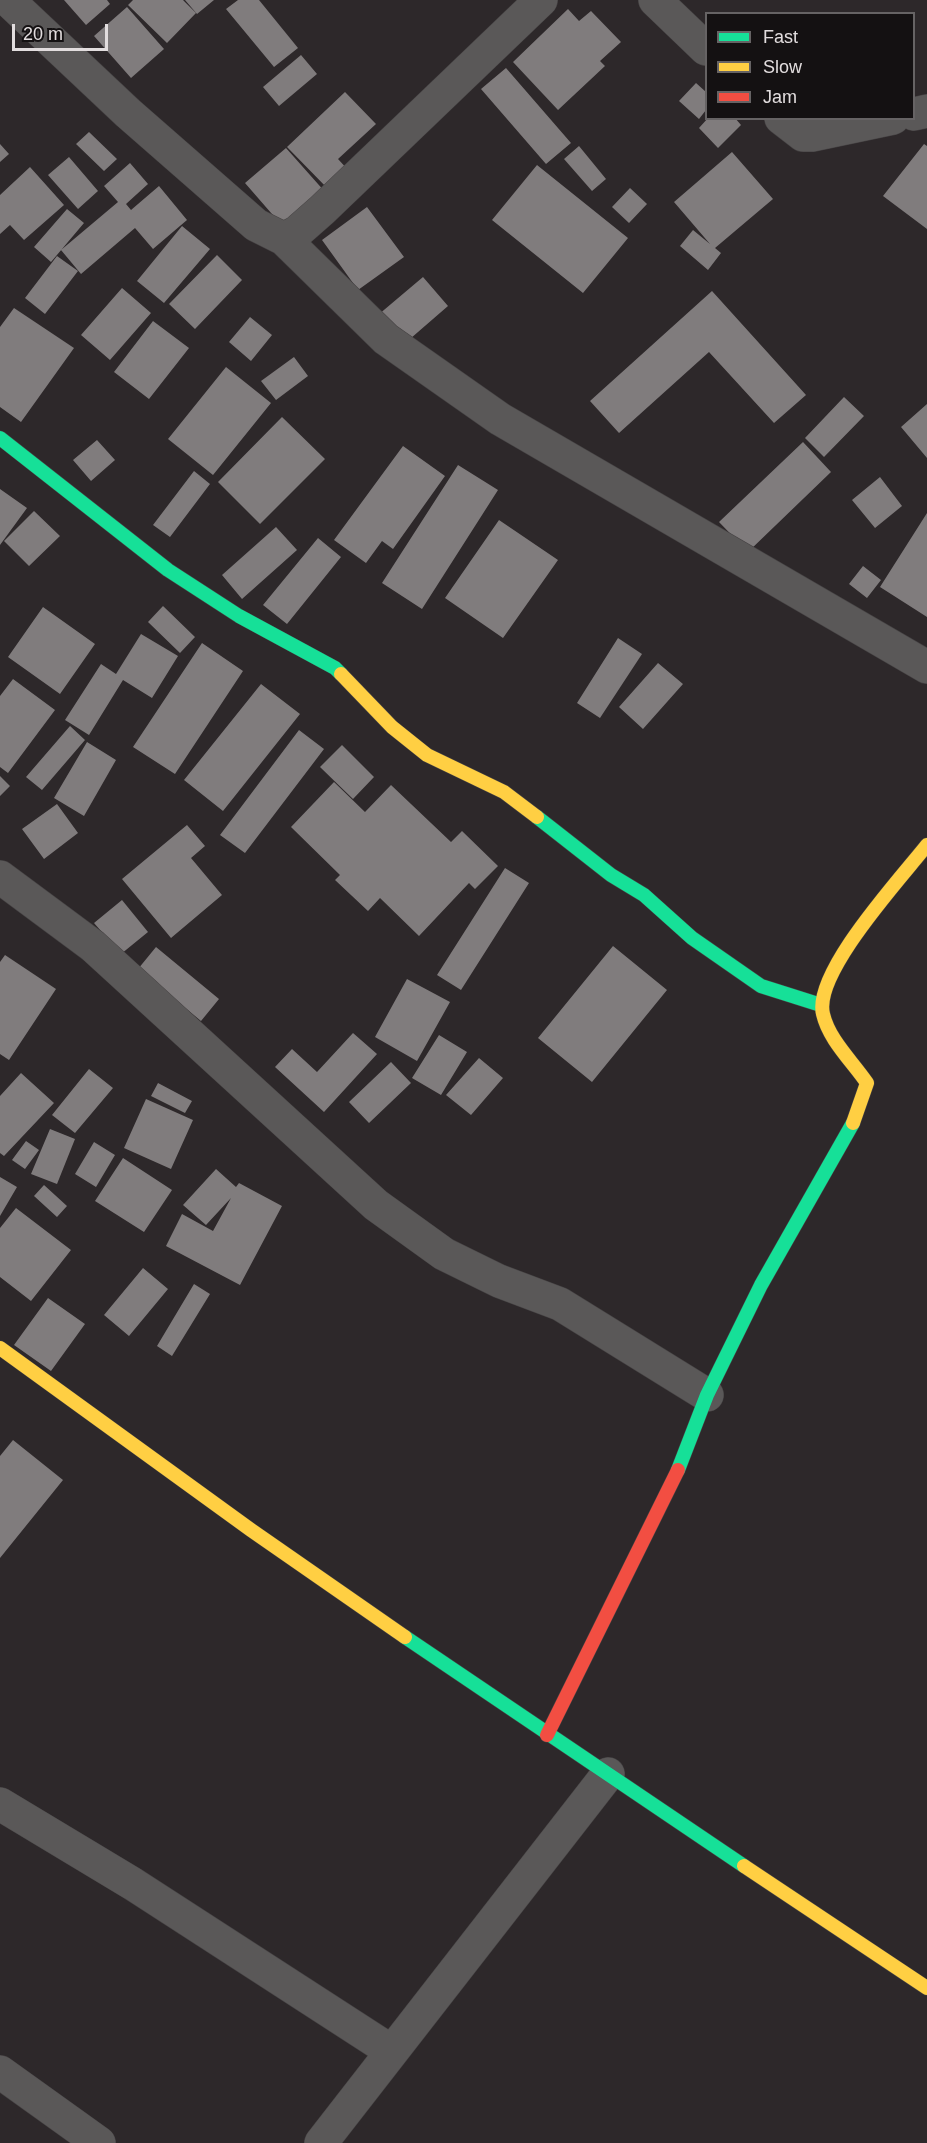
<!DOCTYPE html>
<html>
<head>
<meta charset="utf-8">
<style>
  body { margin:0 }
  #map { position:relative; width:927px; height:2143px; overflow:hidden; background:#2d282a; font-family:Arial,sans-serif }
  canvas { display:block }
  .legend { position:absolute; left:705px; top:12px; width:210px; height:108px; box-sizing:border-box; background:#141112; border:2px solid #666364; margin:0; padding:8px 10px; list-style:none; font-size:18px; color:#e2ddde }
  .legend li { display:flex; align-items:center; gap:12px; height:30px }
  .legend b { width:30px; border:2px solid #666364 }
  .scale { position:absolute; left:12px; top:24px; width:96px; height:27px; box-sizing:border-box; border:3px solid #e2ddde; border-top:0; padding-left:8px; font-size:18px; line-height:21px; white-space:nowrap; color:#e2ddde; -webkit-text-stroke:4px #141112; paint-order:stroke }
</style>
</head>
<body>
<div id="map">
<canvas width="927" height="2143"></canvas>
<ul class="legend">
<li><b style="height:8px;background:#16e098"></b>Fast</li>
<li><b style="height:8px;background:#ffcf43"></b>Slow</li>
<li><b style="height:8px;background:#f24e42"></b>Jam</li>
</ul>
<div class="scale">20 m</div>
</div>
<script>
const ctx = document.querySelector('canvas').getContext('2d');
ctx.lineJoin = 'round';
function paint(path, color) { ctx.fillStyle = color; ctx.fill(path, 'evenodd'); }
function strokePath(path, color, width, dash) { ctx.strokeStyle = color; ctx.lineWidth = width; ctx.lineCap = dash ? 'butt' : 'round'; ctx.setLineDash(dash || []); ctx.stroke(path); }
paint(new Path2D(`
  M64,0H107L110,4L86,25Z
  M133,0H183L196,13L167,43L128,5Z
  M185,0H214L197,14Z
  M238,0H259L298,48L274,67L226,9Z
  M127,7L164,49L131,78L94,36Z
  M568,9L579,21L591,11L621,42L600,61L605,66L558,110L513,62Z
  M301,55L317,74L279,106L263,87Z
  M506,68L571,143L546,164L481,89Z
  M696,83L706,92V110L699,119L679,101Z
  M345,92L376,124L338,159L350,172L330,191L287,147Z
  M708,118H735L741,125L718,148L699,128Z
  M89,132L117,159L104,171L76,144Z
  M0,144L9,154L0,162Z
  M924,144L927,146V229L883,196Z
  M579,146L606,179L592,191L564,159Z
  M286,148L326,193L285,229L245,183Z
  M732,152L773,199L715,248L721,253L708,270L680,246L693,230L710,244L674,202Z
  M69,157L98,191L78,209L48,175Z
  M130,163L148,184L126,204L131,210L159,186L187,220L153,249L135,228L81,274L61,250L118,202L104,186Z
  M537,165L628,238L583,293L492,220Z
  M30,167L64,205L24,240L10,225L0,234V195Z
  M630,188L647,204L629,223L612,207Z
  M367,207L404,257L358,290L322,240Z
  M67,209L84,223L51,262L34,247Z
  M182,226L210,249L164,303L137,281Z
  M217,255L242,280L195,329L169,304Z
  M57,256L78,271L45,314L25,298Z
  M423,277L448,306L403,345L378,315Z
  M122,288L151,313L110,360L81,335Z
  M712,291L806,395L774,423L709,352L619,433L590,401Z
  M14,308L74,348L21,422L0,407V327Z
  M250,317L272,335L251,361L229,342Z
  M153,321L189,348L149,399L114,372Z
  M294,357L308,376L276,400L261,381Z
  M226,367L271,403L213,475L168,439Z
  M844,397L864,416L824,457L805,438Z
  M927,404V458L901,427Z
  M282,417L325,459L260,524L218,482Z
  M97,440L115,460L91,481L73,460Z
  M803,442L831,472L748,552L719,522Z
  M403,446L445,476L393,549L382,541L366,563L334,540Z
  M458,465L498,490L422,609L382,583Z
  M194,471L210,484L170,537L153,525Z
  M880,477L902,506L875,528L852,500Z
  M0,489L27,508L0,545Z
  M34,511L60,536L29,566L4,541Z
  M927,513V617L880,587Z
  M499,520L558,560L503,638L445,598Z
  M276,527L297,550L242,599L222,575Z
  M318,538L341,557L287,624L263,605Z
  M863,566L881,580L867,598L849,584Z
  M163,606L195,637L180,653L148,622Z
  M43,607L95,644L60,694L8,657Z
  M141,634L178,656L152,698L123,680L89,735L65,720L101,664L116,674Z
  M618,638L642,654L600,718L577,703Z
  M202,643L243,671L175,774L133,747Z
  M658,663L683,684L643,729L619,707Z
  M13,679L55,710L8,773L0,767V696Z
  M261,684L300,714L223,811L184,780Z
  M70,726L85,740L42,790L26,777Z
  M299,730L324,749L245,853L220,835Z
  M87,742L116,760L84,816L54,798Z
  M342,745L374,777L353,799L320,767Z
  M0,776L10,786L0,796Z
  M334,782L365,812L391,785L451,842L462,831L498,866L475,889L469,883L419,936L380,898L368,911L335,880L340,875L291,827Z
  M57,804L78,833L44,859L22,829Z
  M187,825L205,846L191,858L222,895L171,938L122,879Z
  M505,868L529,883L461,990L437,975Z
  M122,900L148,932L121,954L94,923Z
  M613,946L667,990L592,1082L538,1038Z
  M156,947L219,999L201,1021L138,969Z
  M5,955L56,989L9,1060L0,1054V962Z
  M407,979L450,1002L417,1061L375,1037Z
  M353,1033L377,1054L324,1112L275,1067L292,1049L317,1072Z
  M439,1035L467,1052L441,1095L412,1078Z
  M479,1058L503,1078L471,1115L446,1095Z
  M391,1062L411,1083L369,1123L349,1102Z
  M89,1069L113,1088L75,1133L52,1115Z
  M21,1073L54,1103L4,1156L0,1153V1096Z
  M158,1083L192,1101L185,1113L151,1096Z
  M146,1099L193,1120L171,1169L124,1148Z
  M50,1129L75,1139L57,1184L31,1174Z
  M26,1141L39,1150L25,1169L12,1160Z
  M94,1142L115,1155L96,1187L75,1174Z
  M123,1158L172,1190L144,1232L95,1201Z
  M216,1169L236,1187L239,1183L282,1206L240,1285L166,1246L182,1214L213,1231L231,1198L206,1225L183,1205Z
  M0,1177L17,1187L0,1216Z
  M44,1185L67,1206L57,1217L34,1196Z
  M16,1208L71,1250L31,1301L0,1277V1228Z
  M143,1268L168,1289L129,1336L104,1315Z
  M194,1284L210,1294L172,1356L157,1346Z
  M48,1298L85,1324L51,1371L14,1345Z
  M13,1440L63,1480L0,1558V1456Z`), '#807c7d');
const street = new Path2D(`
  M8,0L128,113L256,225L284,239L297,232L322,210L541,0
  M655,0L706,49
  M914,114L927,111
  M781,118L803,135H812L893,118
  M284,239L386,339L500,419L927,667
  M0,877L93,946L376,1205L444,1254L499,1281L560,1304L707,1395
  M0,1804L133,1884L391,2051
  M0,2072L99,2143
  M321,2143L608,1774`);
const fast = new Path2D(`
  M0,438L168,570L239,616L335,668L341,674
  M537,817L611,875L644,895L692,938L761,986L821,1005
  M678,1470L707,1395L761,1285L853,1123
  M405,1637L744,1866`);
const slow = new Path2D(`
  M341,674L392,727L427,755L504,792L537,817
  M853,1123L867,1083C852,1061 829,1040 823,1014C813,973 901,878 927,845
  M0,1348L251,1530L405,1637
  M744,1866L927,1988`);
const jam = new Path2D(`
  M547,1735L678,1470`);
strokePath(street, '#464344', 34);
strokePath(fast, '#464344', 15);
strokePath(slow, '#464344', 15);
strokePath(jam, '#464344', 15);
strokePath(street, '#5a5858', 33);
strokePath(fast, '#16e098', 14);
strokePath(slow, '#ffcf43', 14);
strokePath(jam, '#f24e42', 14);
</script>
</body>
</html>
